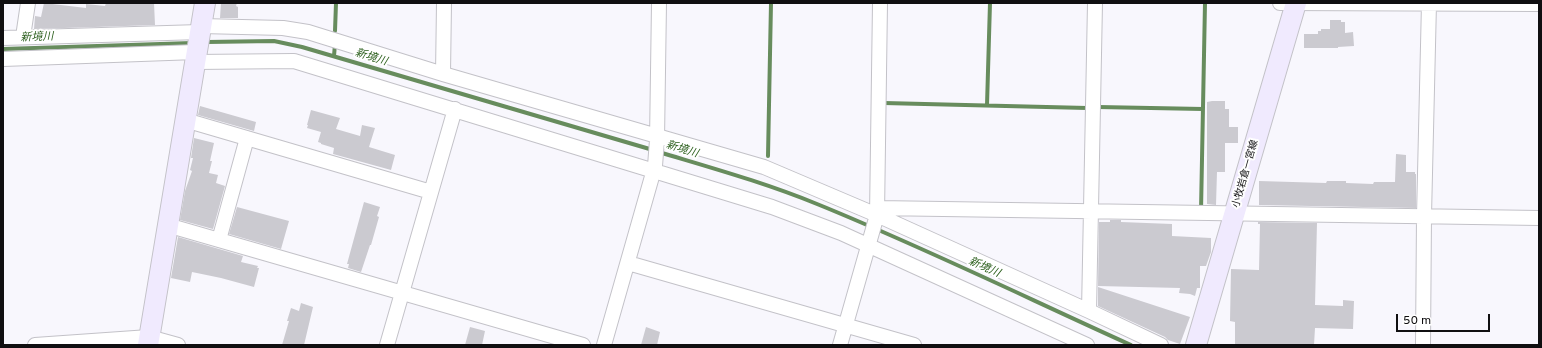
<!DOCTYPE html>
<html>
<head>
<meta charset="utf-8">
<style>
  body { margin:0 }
  #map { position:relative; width:1542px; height:348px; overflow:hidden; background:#f8f7fd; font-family:Overpass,sans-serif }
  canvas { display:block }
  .frame { position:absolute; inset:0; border:4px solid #100f11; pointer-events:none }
  .scale { position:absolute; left:1396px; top:314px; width:94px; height:18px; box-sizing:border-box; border:2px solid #100f11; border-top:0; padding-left:5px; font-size:12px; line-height:14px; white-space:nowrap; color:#100f11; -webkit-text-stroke:3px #fff; paint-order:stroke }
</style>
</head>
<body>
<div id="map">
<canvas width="1542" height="348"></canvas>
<div class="frame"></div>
<div class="scale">50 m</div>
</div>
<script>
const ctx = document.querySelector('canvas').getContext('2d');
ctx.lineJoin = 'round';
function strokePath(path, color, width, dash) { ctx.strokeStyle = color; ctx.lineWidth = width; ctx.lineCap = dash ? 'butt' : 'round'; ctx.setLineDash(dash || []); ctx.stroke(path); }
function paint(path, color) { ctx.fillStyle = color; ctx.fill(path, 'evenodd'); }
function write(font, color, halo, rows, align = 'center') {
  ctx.font = font + ' Overpass,"Noto Sans JP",sans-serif'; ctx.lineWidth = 4; ctx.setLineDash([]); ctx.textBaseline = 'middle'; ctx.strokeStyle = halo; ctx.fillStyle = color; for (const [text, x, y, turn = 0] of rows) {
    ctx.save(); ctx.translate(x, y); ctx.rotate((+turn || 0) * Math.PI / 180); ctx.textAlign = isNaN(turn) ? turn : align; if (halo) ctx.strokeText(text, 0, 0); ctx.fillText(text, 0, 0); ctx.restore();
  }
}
strokePath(new Path2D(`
  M335,31L336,3
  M207,42L274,41L302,47L653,150
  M3,49L192,43
  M334,56L335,44
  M884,103L1087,108
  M987,105L990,3
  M1098,107L1203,109
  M659,152C712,168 766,183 817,204C923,247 1027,298 1131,345
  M768,156L771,3
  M1201,211L1205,3`), '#678c5d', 4);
paint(new Path2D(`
  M44,3L86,8V4L105,6L106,3H154L155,25L34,29L35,16L41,17Z
  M221,3H237L236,6L238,7V18H220Z
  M1330,20H1341V22H1345V33L1353,32L1354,46L1338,47V48H1304V34H1318V31H1321V29H1330Z
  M1212,101H1225V109H1229V127H1238V143H1225V172H1217L1216,205L1207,204V102Z
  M200,106L256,122L254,131L198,115Z
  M311,110L340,118L336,129L360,136L362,125L375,128L369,147L395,155L391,170L333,154L334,148L321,144V143L318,142L321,132L307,128L308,125H307Z
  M194,138L214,143L210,161H212L209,173L218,175L216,183L225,186L213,229L180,220L185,191L192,171L190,170L193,158H191Z
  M1396,154L1406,155V172H1415V174H1416V208L1259,205V181L1326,183L1327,181H1346V183L1373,184L1374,182H1395Z
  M364,202L380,207L377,216L379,217L371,245H370L361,272L348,268L349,264H347Z
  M237,207L289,221L281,249L229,234Z
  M1110,220H1121V222L1172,224V236L1211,238V252L1206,266H1200V288H1197L1195,296L1190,294L1179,293L1180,288L1098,286L1099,222H1110Z
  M1258,222L1317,223L1315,305L1343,306V300L1354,301L1353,329L1315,328L1314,345H1235V322L1230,321L1231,269L1259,270L1260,224H1258Z
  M178,237L243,256L241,262L258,266L257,268H259L254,287L221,278L192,272L190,282L171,278Z
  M1098,287L1190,317L1180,344L1168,340L1165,337L1098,306Z
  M301,303L313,307L304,345H282L289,321H287L291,308L299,311Z
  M470,327L485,331L482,345H465Z
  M646,327L660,332L657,345H641Z`), '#cbcad0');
const street = new Path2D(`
  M1280,3L1539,4
  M201,26L283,28L308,32L443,74L764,167L877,215L1089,311L1161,345
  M23,37L28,3
  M3,38L200,32
  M3,59L196,52
  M195,62L294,61L772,207L841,233L1087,345
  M443,74L444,3
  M185,120L431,192
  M877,208L1539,218
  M167,225L583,345
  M219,240L247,138
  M628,263L914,345
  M1089,311L1095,3
  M35,345L149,337L178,345
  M387,345L455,109
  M604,345L655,166L657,140L659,3
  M840,345L877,215L880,3
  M1423,345L1424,216L1429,3`);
const secondary = new Path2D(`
  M148,345L205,3
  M1196,345L1296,3`);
strokePath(street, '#c3c2c8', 16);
strokePath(secondary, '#c3c2c8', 22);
strokePath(street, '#fff', 14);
strokePath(secondary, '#f0eafe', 20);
write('10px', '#100f11', '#fff', [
  ["小牧岩倉一宮線",1246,174,-74]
]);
write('italic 11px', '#2a5e1b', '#fff', [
  ["新境川",37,38,-2],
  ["新境川",371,58,17],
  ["新境川",682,150,17],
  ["新境川",984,268,24]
]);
</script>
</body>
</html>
